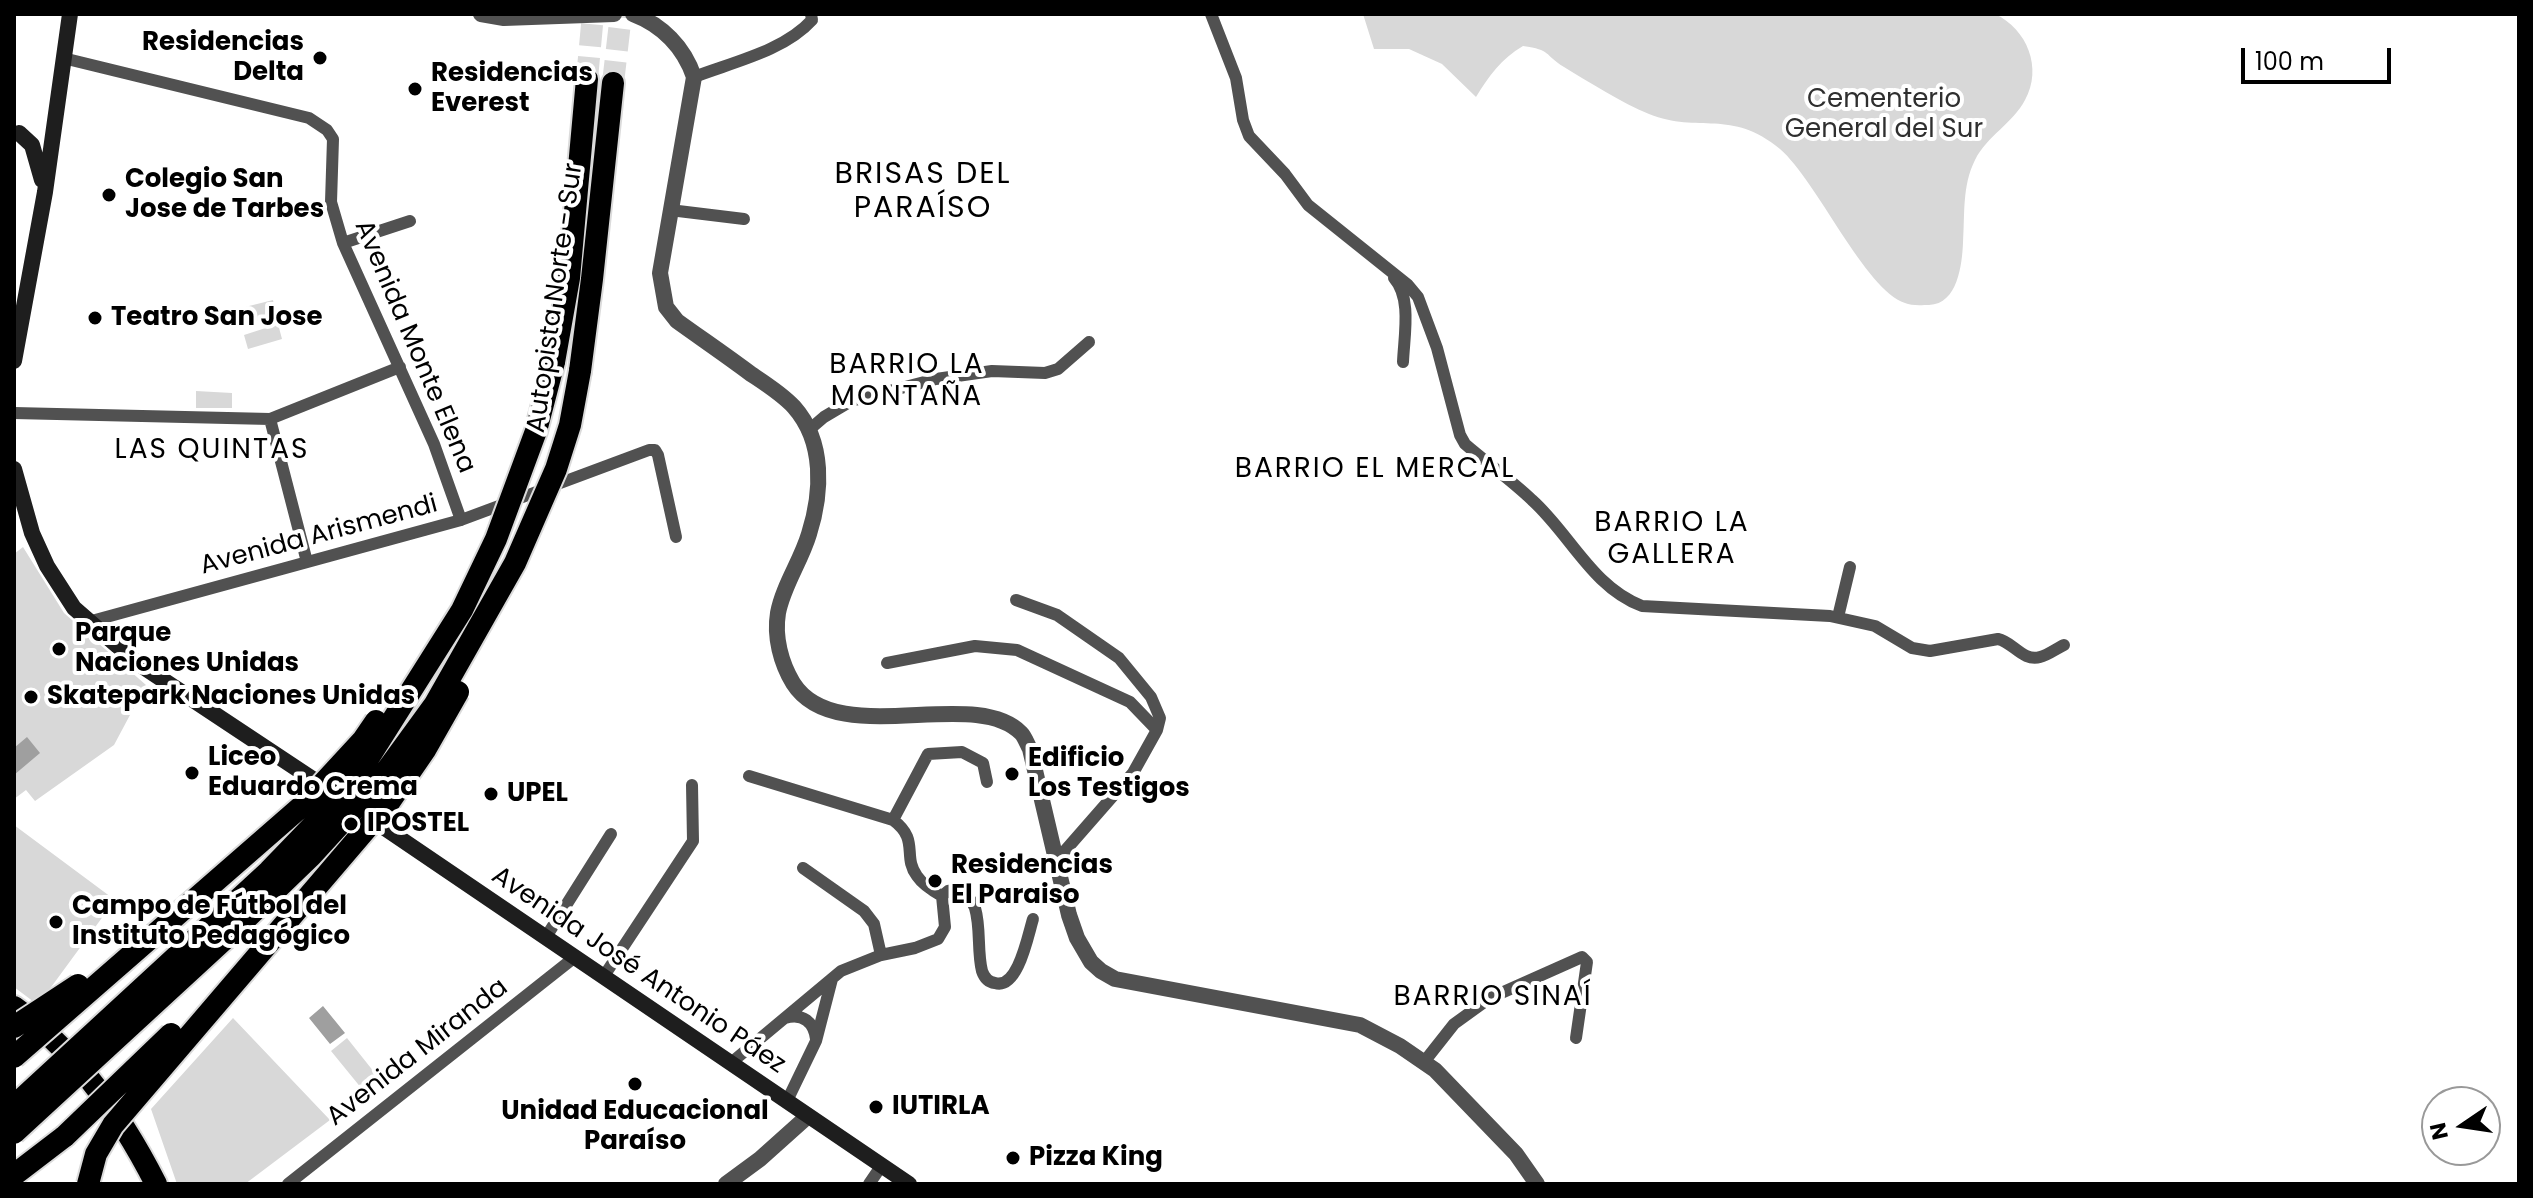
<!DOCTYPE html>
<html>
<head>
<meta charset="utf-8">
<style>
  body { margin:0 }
  #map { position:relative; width:2533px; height:1198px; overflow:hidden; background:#fff; font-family:Poppins,sans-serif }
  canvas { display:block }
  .frame { position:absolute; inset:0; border:16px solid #000; pointer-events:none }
  .north { position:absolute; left:2421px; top:1086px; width:80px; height:80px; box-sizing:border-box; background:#fff; border:2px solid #999; border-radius:50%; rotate:257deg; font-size:22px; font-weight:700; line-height:32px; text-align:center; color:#000 }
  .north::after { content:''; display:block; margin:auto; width:28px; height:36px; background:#000; clip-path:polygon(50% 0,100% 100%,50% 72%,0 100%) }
  .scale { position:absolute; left:2241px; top:48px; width:150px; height:36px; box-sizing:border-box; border:4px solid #000; border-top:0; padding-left:10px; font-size:24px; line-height:28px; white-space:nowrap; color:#000; -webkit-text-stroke:6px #fff; paint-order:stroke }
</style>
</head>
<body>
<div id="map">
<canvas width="2533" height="1198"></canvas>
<div class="frame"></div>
<div class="north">N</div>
<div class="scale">100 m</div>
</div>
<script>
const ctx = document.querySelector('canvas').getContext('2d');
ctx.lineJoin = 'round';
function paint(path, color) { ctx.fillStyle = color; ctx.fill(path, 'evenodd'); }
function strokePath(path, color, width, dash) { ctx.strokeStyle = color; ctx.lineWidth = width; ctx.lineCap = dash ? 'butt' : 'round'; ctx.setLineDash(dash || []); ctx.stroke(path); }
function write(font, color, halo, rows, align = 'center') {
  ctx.font = font + ' Poppins,sans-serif'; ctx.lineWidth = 8; ctx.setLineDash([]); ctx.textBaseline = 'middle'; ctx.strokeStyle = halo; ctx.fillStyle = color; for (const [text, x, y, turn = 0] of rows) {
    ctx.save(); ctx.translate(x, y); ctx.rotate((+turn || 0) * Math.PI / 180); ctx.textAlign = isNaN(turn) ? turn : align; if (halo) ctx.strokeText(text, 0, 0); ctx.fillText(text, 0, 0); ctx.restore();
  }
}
paint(new Path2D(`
  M1363,14H1995C2027,29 2043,68 2025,100C2013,123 1987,136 1975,160C1962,186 1965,214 1963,243C1962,264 1958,304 1929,305C1922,305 1911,306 1905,303C1865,290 1817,181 1780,149C1731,108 1699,134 1649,114C1622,103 1589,82 1564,67C1543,54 1552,50 1523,46C1501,59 1489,76 1476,97L1442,64L1409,49H1374Z
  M273,300L276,316L241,325L237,309Z
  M278,324L282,339L248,349L244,335Z
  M196,391L232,393V408H196Z
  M23,547L64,613L146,685L114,745L35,801L26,790L14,799V554Z
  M14,825L115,900L38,1005L14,987Z
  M233,1018L330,1120L245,1184H177L151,1109Z
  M347,1038L378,1077L362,1089L331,1051Z`), '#d8d8d8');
paint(new Path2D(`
  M27,737L40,753L14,775V748Z
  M323,1006L345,1033L330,1044L309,1018Z`), '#9f9f9f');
strokePath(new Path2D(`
  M587,79L593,14
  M613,83L621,14`), '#d9d9d9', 22, [22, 11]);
const motorway = new Path2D(`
  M554,362L569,278L587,79
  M580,371L592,279L613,83
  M14,1007C76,1051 122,1117 156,1184
  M14,1175L65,1136`);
strokePath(motorway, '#dbdbdb', 26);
strokePath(new Path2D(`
  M1211,14L1236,78L1243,120L1249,136L1285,174L1308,205L1408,285L1418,297L1437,348L1460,435L1465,444C1487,463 1511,480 1532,500C1570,534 1592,587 1642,606L1830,616L1875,626L1912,648L1930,651L1998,639C2013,642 2023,662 2040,657C2048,655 2057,648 2064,645
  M63,58L309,118L327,130L333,139L331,202L343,243L434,444L461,520
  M694,77C733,62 784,51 812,20L811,14
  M670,210L744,219
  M343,243L410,221
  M1394,278C1412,298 1404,336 1403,362
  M14,413L270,419L400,367
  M270,419L307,562
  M810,429L824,417L851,401L936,379L992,371L1045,373L1058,369L1089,342
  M1016,600L1057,615L1119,658L1151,697L1160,718L1157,730L1133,773L1056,861
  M1838,617L1850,567
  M88,622L461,520L649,450H655L658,455L676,537
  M887,663L975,646L1017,650L1130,702L1157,730
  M749,776L893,820C920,840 902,856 917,876C923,885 933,891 942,896
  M893,820L928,754L962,752L983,763L987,782
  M803,868L864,911L874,924L881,955
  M546,937L611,834
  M604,976L693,841L692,785
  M785,1018C803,1013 814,1022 816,1039
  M732,1062L841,971L881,955L915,948L938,939L945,927L942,896L948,891L959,889C966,894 972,900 975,908C981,928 977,951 982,971C984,977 988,982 995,983C1018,990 1028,935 1033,919
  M1424,1062L1454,1024L1490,998L1582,957L1587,962L1576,1038
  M787,1101L816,1041L832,979
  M288,1184L575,957
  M869,1184L882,1165`), '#515151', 12);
strokePath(new Path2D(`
  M481,14L504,18L614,14
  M633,14C662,25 684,47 694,77L660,273L666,307L677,321C702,339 727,356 751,374C766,384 782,394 794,407C825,442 822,493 809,534C801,561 783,586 778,613C774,637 781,663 793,683C836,751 974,685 1021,733C1025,737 1027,744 1030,749L1069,915L1077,938L1091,962L1101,971L1115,979L1360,1025L1400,1046L1435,1070L1516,1154L1537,1184
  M726,1184L760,1159L808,1116`), '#515151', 16);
strokePath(new Path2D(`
  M19,133L32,145L42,180
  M14,361L45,192L70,14
  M14,469L32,533L47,566L74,608L136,662L329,790
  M364,814L909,1184`), '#1e1e1e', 16);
strokePath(motorway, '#000', 22);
const motorwayBridge = new Path2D(`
  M14,1027L78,985
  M14,1057L303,805L363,740L376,721
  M14,1106L269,871L325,813L361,770L462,610L496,539L536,431L554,362
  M14,1133L227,937L311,856L376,785L435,704L515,563L556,469L570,425L580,371
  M65,1136L171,1034
  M88,1184L96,1154L113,1125L390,801L425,750L458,692`);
strokePath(motorwayBridge, '#dbdbdb', 26, []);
strokePath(motorwayBridge, '#000', 22);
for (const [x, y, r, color] of [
  [320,58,8,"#000"],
  [415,89,8,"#000"],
  [109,195,8,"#000"],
  [95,318,8,"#000"],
  [59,649,8,"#000"],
  [31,697,8,"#000"],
  [192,773,8,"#000"],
  [1012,774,8,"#000"],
  [491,794,8,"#000"],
  [351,824,8,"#000"],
  [935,881,8,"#000"],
  [56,922,8,"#000"],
  [635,1084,8,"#000"],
  [876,1107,8,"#000"],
  [1013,1158,8,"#000"]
]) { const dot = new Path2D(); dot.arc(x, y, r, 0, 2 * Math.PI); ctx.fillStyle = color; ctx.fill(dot); strokePath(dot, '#fff', 3); }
write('bold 26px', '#000', '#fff', [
  ["Residencias",304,43,"right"],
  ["Delta",304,73,"right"],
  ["Residencias",431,74],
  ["Everest",431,104],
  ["Colegio San",125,180],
  ["Jose de Tarbes",125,210],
  ["Teatro San Jose",111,318],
  ["Parque",75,634],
  ["Naciones Unidas",75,664],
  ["Skatepark Naciones Unidas",47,697],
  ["Liceo",208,758],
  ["Eduardo Crema",208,788],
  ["Edificio",1028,759],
  ["Los Testigos",1028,789],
  ["UPEL",507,794],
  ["IPOSTEL",367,824],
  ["Residencias",951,866],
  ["El Paraiso",951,896],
  ["Campo de Fútbol del",72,907],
  ["Instituto Pedagógico",72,937],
  ["IUTIRLA",892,1107],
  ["Unidad Educacional",635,1112,"center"],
  ["Paraíso",635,1142,"center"],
  ["Pizza King",1029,1158]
], 'left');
write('26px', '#2f2f2f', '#fff', [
  ["Cementerio",1884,100],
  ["General del Sur",1884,130]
]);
write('26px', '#000', '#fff', [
  ["Autopista Norte - Sur",556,298,-82],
  ["Avenida Monte Elena",414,347,67],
  ["Avenida Arismendi",319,536,-15],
  ["Avenida José Antonio Páez",638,971,34],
  ["Avenida Miranda",418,1053,-38]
]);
ctx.letterSpacing = '2px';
write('28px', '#000', '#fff', [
  ["BARRIO LA",907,366],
  ["MONTAÑA",907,398],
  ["LAS QUINTAS",212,451],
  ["BARRIO EL MERCAL",1375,470],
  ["BARRIO LA",1672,524],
  ["GALLERA",1672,556],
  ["BARRIO SINAÍ",1493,998]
]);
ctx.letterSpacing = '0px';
ctx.letterSpacing = '2px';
write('30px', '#000', '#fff', [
  ["BRISAS DEL",923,175],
  ["PARAÍSO",923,209]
]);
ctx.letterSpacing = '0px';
</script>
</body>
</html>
